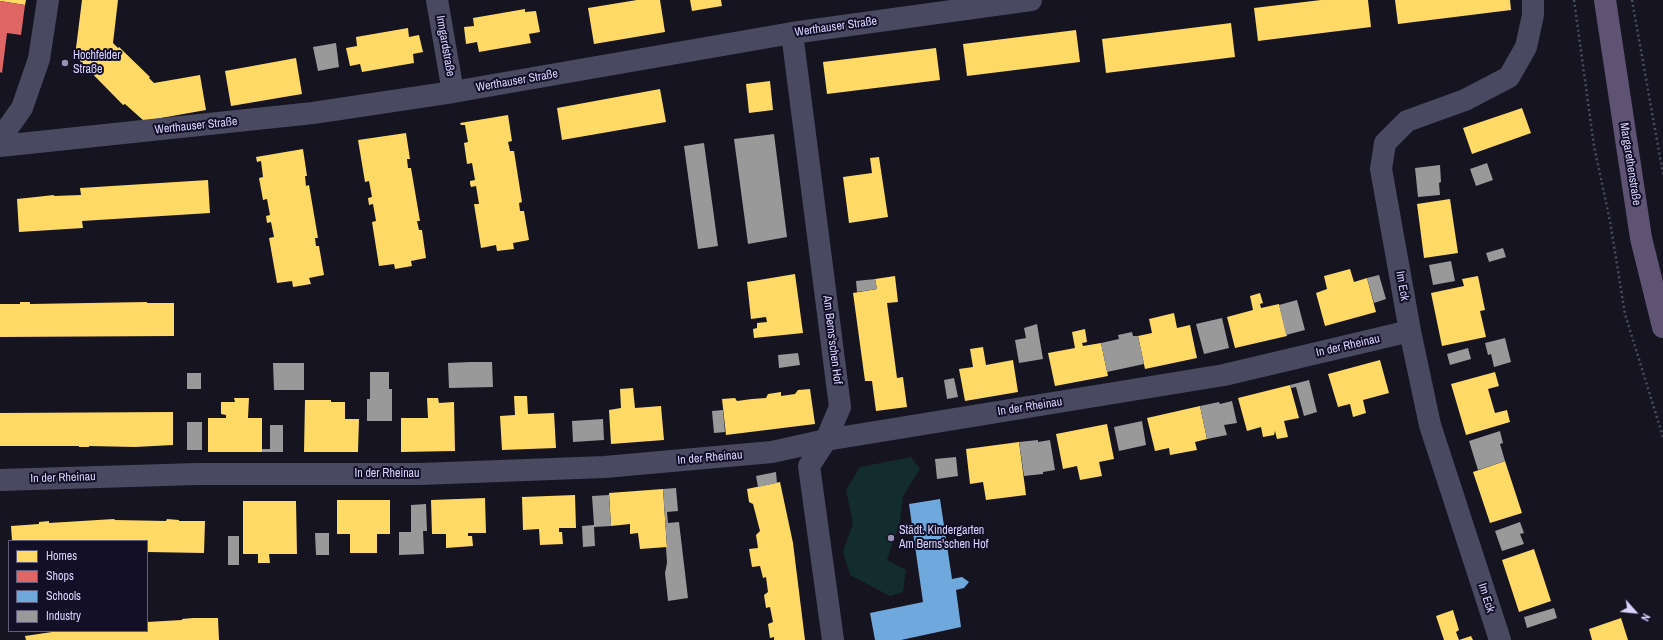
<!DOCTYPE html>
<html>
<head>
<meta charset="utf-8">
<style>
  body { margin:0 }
  #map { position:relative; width:1663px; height:640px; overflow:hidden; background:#161421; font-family:"Archivo Narrow",sans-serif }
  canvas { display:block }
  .legend { position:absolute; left:8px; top:540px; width:140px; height:92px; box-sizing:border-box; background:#130f26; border:1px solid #625e7d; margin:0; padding:5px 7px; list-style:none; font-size:12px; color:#d9d4ff }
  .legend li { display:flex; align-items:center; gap:8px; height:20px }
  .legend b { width:20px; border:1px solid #625e7d }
  .north { position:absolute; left:1615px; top:592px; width:40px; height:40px; -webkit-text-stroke:3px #130f26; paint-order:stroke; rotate:117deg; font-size:11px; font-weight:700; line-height:16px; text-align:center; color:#d9d4ff }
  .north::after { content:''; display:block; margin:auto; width:14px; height:18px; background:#d9d4ff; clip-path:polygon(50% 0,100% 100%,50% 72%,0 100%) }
</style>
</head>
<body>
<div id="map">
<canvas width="1663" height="640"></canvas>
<ul class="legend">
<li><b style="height:11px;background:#ffd966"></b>Homes</li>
<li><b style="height:11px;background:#e06666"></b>Shops</li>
<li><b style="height:11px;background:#6fa8dc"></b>Schools</li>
<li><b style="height:11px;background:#999"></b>Industry</li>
</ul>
<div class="north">N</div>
</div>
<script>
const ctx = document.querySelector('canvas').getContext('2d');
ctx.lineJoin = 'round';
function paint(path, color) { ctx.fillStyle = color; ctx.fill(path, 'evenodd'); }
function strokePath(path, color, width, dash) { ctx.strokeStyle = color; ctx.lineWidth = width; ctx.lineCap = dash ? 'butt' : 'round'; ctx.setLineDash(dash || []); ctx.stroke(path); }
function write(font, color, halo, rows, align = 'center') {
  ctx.font = font + ' "Archivo Narrow",sans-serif'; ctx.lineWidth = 4; ctx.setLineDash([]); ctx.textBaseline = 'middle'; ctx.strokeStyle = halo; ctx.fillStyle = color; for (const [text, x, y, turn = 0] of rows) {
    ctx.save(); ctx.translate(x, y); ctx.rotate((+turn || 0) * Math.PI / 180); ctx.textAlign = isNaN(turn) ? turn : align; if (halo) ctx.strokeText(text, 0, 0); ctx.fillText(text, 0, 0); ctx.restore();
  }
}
paint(new Path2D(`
  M911,457L920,469L903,496L900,522L887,560L906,570L903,592L890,596L850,575L843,551L853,524L846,490L860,467Z`), '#132c2d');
paint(new Path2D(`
  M0,0H26L25,5L0,1Z
  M82,0H118L113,43L118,48L119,47L150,77L149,78L154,83L200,75L206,110L144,121L125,104L123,105L75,56Z
  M637,0H660L665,32L594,44L588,8Z
  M690,0H721L722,6L692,11Z
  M1321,0H1368L1371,27L1258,41L1254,8Z
  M1395,0H1510L1511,10L1398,24Z
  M525,9V12L536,11L540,32L529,34L531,43L479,52L477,42L466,44L464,27L474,26L473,18Z
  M1231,23L1235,57L1106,73L1102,39Z
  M408,28L409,37L419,35L423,52L413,54L414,63L362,72L360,64L350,66L346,48L357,46L356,37Z
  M1076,30L1080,62L967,76L963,44Z
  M936,48L940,80L827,94L823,62Z
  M296,58L302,94L231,106L225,71Z
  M770,81L773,110L749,113L746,84Z
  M660,89L666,122L562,140L557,108Z
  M1522,108L1531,133L1472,154L1463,128Z
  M508,115L512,141L508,142L510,151H514L522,202L519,203L520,211H524L529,240L513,243L514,249L497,251L496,245L481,248L474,204H479L476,186L471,187L470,184V181L475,180L472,163L467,164L464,143L468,142L465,125H461L460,123Z
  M406,133L410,159H407L408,168H411L420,221H417L419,230H422L426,258L411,261L412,266L395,269L394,264L379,266L372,222L376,221L373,204L369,205L368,198L372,197L369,181L365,182L358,140Z
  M303,149L307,176H305L306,186L309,185L318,238H315L316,246H319L324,275L309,278L311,284L293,287L292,281L277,283L269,238L274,237L271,222L267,223L266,216L270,215L267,199L263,200L259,178L263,177L261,161L257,162L256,157Z
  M879,157L888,217L849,223L843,177L872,173L870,158Z
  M208,180L210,213L82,221L83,228L19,232L17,199L54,195V196L81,195L80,188Z
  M1450,199L1458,253L1424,258L1417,204Z
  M1350,269L1354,282L1367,278L1376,312L1325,326L1316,293L1327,289L1324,276Z
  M795,274L803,333L754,338L753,329L757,328V323L767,322L766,317L751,319L747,282Z
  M895,276L898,302L887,303L897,378L903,377L907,407L876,411L872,381H865L853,293L877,289L875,279Z
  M1478,276L1485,310L1480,311L1486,337L1442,346L1431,293L1464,286L1462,279Z
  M1260,293L1263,303L1260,304L1261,308L1279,304L1287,336L1235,348L1227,317L1253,310L1250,296Z
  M20,302H30V304L147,302V303H174V336L0,337V304H20Z
  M1174,313L1177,328L1190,325L1197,358L1145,369L1138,336L1152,333L1149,319Z
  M1085,329L1087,342L1082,343L1083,346L1101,343L1108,376L1055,386L1048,353L1075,348L1072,332Z
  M983,347L986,365L1013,360L1018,392L965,401L959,369L973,367L970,349Z
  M1380,360L1389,393L1363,400L1366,413L1353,417L1350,404L1338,407L1328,374Z
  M1495,372L1499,386L1488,389L1495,413L1507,410L1510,422L1466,435L1451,384Z
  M1290,385L1299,418L1284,421L1288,437L1277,439L1275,431L1274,435L1263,437L1261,427L1247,431L1238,398Z
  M633,388L635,408L661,406L664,440L611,444L609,410L621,408L620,389Z
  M810,389L815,424L726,435L722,399L735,398L737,401L752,399L766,398L768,394L781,392V396L795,394L798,390Z
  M514,396H527L528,414L554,413L556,448L502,450L500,416L515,415Z
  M234,398H249L248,418H262V452H208V418H226V415L221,414V402H235Z
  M427,398H438L439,403L454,402L455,451L401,452V418H428Z
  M305,400H331V402H345V419H359L358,452H304Z
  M1200,406L1207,439L1195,442L1197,450L1170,455L1169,448L1155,451L1147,418Z
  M173,412V445L135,447L89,446V447H79V446H0V413Z
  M1107,424L1114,459L1099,462L1102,476L1080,480L1077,466L1063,469L1056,434Z
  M1019,442L1026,495L986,500L983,482L970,484L966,449Z
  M1505,461L1522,513L1490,523L1473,472Z
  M780,482L793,543L805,640H774V637L770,638L768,624L773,622L770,607L766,608L764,595L768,592L766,577L763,578L760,566L752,567L749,549L758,548L756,535L760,531L753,504L749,502L747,489Z
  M663,489L667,547L640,549L638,533L630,534V524L611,526L609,493Z
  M575,495L576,528H559V532H562L563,544L540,545L539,529L523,530L522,497Z
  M485,498L486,533H468V536H472L473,546L446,548V534H432L431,500Z
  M337,500H390V534H377V553H350V534H337Z
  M243,501H296L297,554H269L270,563H258V554H243Z
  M114,519L115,520L166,521L167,519L179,520V521H205L204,553L147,552V541H12L11,526L39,524V522L49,521V523Z
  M1534,549L1551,601L1519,612L1502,560Z
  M1453,610L1459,630L1456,632L1459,640H1444L1436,616Z
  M193,618H218L219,640H26L25,636L52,632V631H147V622L182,620V619Z
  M1621,618L1628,640H1592L1589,629Z
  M1471,636L1473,640H1459Z`), '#ffd966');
paint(new Path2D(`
  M0,1L25,5L21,35L7,33L2,73L0,72Z`), '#e06666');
paint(new Path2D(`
  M940,499L952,579L962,577L969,582L964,588L956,590L961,627L901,640H875L870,613L923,602L909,504Z`), '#6fa8dc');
paint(new Path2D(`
  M336,43L339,67L318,71L313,47Z
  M774,134L787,237L748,244L734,139Z
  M704,143L718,246L698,249L684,146Z
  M1487,163L1493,180L1476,186L1470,169Z
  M1440,165L1441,182L1439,183L1440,195L1418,197L1415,168Z
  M1503,248L1506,257L1489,262L1486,253Z
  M1451,261L1455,281L1433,285L1429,265Z
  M1379,275L1386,299L1374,303L1367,278Z
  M875,279L877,289L857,292L856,281Z
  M1297,300L1305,330L1286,335L1279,305Z
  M1222,318L1229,348L1204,354L1196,324Z
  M1037,324L1043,359L1019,363L1015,340L1026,338L1024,328Z
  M1132,332L1133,336H1138L1144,364L1107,372L1101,343L1119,339L1118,335Z
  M1505,338L1511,362L1494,367L1491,354L1488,355L1485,343Z
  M1468,348L1471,359L1450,365L1447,354Z
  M798,353L800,365L779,368L778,355Z
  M471,362H492L493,387L449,388L448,363Z
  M273,363H304V390H274Z
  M370,372H389V389H392V421H367V399H370Z
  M187,373H201V389H187Z
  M954,378L958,397L947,399L944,380Z
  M1309,380L1317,412L1304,416L1296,387L1291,388L1290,385Z
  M1232,401L1237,423L1224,425L1227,435L1207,439L1200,406L1219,402L1220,404Z
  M723,410L725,432L714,433L712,411Z
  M603,419L604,440L573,442L572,421Z
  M1142,421L1146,445L1119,451L1114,427Z
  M187,422H202V450H187Z
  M270,425H283V452H262V449H270Z
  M1500,431L1503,443L1500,444L1505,461L1478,470L1469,441Z
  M1038,440V442L1050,440L1055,470L1043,472V474L1024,476L1019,442Z
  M956,457L958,476L937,479L935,459Z
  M776,472L777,483L758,487L756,476Z
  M676,488L678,511L667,512L668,523L679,522L688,598L668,601L665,573L667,563L666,547H667L663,489Z
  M609,495L611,526L594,527L595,546L583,547L582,526L594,525L592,496Z
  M426,504L427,531H423L424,554L399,555V532H411V505Z
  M1520,522L1524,533L1520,534L1524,544L1502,551L1495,531Z
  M315,533H329V555H316Z
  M228,536H239V565H228Z
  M1554,608L1557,618L1527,628L1524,617Z`), '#999');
strokePath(new Path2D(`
  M1574,0L1594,146L1610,221L1625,314L1663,437
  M1632,0L1663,174`), '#44505f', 2.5, [2, 3]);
strokePath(new Path2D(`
  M437,0L453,92
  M792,33L840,407L826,440L809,466L833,640
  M0,139L22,108L39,59L48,0
  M0,146L313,113L453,92L792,33L1031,0
  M0,480L197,474H420L605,467L772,452L826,440L1224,375L1410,331
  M1500,640L1430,425L1410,331L1381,169L1385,143L1407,121L1465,100L1509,77L1526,47L1533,15V0`), '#4a4962', 22);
strokePath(new Path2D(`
  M1605,0L1641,238L1663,327`), '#5e5373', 22);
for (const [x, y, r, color] of [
  [65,63,4,"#9591b1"],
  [891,538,4,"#9591b1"]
]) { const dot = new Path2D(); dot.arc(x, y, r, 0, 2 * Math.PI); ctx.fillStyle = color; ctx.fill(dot); strokePath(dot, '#130f26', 1.5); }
write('12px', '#d9d4ff', '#130f26', [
  ["Werthauser Straße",836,27,-8],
  ["Irmgardstraße",445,46,80],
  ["Werthauser Straße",517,81,-10],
  ["Werthauser Straße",196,126,-6],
  ["Margarethenstraße",1630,164,81],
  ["Im Eck",1402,286,80],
  ["Am Berns'schen Hof",832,340,83],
  ["In der Rheinau",1348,346,-13],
  ["In der Rheinau",1030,407,-9],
  ["In der Rheinau",710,458,-5],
  ["In der Rheinau",387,474],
  ["In der Rheinau",63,478,-2],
  ["Im Eck",1486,598,72]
]);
write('12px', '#d9d4ff', '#130f26', [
  ["Hochfelder",73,56],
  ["Straße",73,70],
  ["Städt. Kindergarten",899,531],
  ["Am Berns'schen Hof",899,545]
], 'left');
</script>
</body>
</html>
